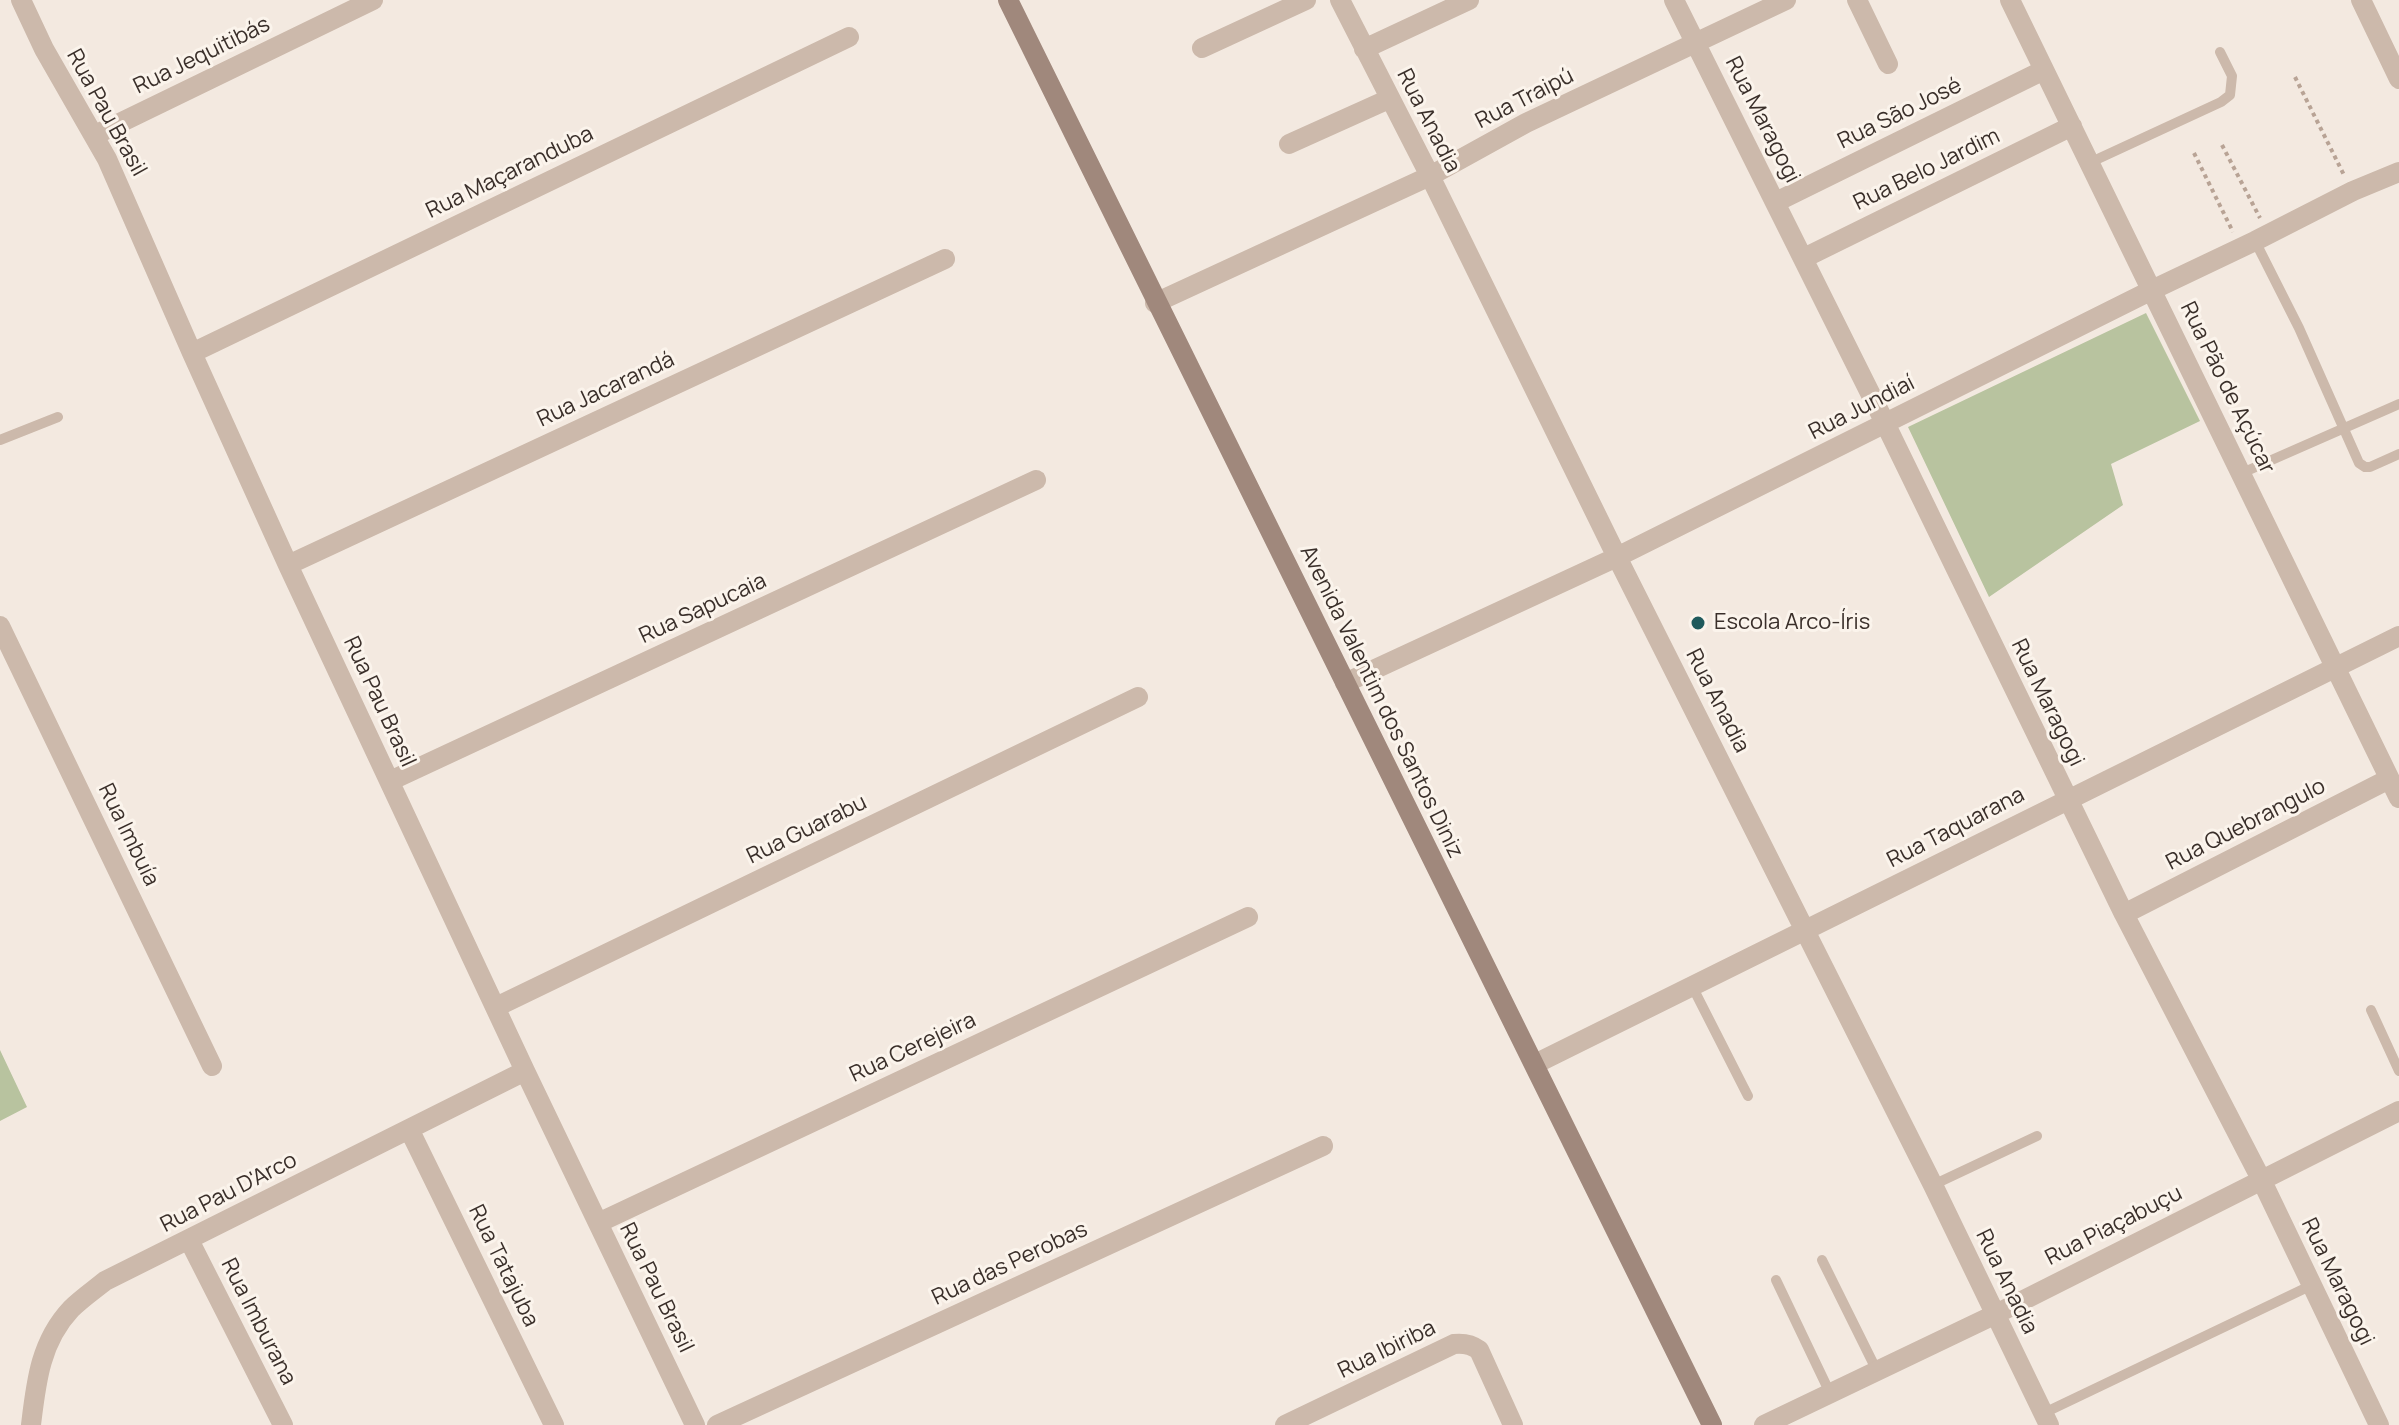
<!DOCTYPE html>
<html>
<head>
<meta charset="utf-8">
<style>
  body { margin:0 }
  canvas { display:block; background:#f3e9e0 }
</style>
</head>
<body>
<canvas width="2399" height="1425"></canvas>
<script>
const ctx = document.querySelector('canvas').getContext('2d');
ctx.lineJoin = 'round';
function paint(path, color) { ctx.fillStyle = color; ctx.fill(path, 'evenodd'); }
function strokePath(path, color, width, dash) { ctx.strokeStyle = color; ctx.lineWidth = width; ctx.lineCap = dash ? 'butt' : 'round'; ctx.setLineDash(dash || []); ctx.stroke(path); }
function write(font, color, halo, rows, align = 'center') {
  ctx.font = font + ' Manrope,sans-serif'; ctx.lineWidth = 6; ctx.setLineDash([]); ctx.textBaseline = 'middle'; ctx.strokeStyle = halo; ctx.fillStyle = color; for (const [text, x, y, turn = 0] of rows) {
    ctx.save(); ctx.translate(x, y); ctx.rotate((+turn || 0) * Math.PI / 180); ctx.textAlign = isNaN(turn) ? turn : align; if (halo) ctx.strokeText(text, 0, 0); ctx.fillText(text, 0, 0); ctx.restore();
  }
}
paint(new Path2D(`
  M2146,313L2200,421L2111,464L2123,505L1989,597L1908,427Z
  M0,1050L27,1107L0,1121Z`), '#b8c39f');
strokePath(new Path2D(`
  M2295,77L2344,175
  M2222,145L2260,218
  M2194,153L2233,232`), '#b8a395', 4, [4, 4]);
strokePath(new Path2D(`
  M2089,163L2221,102L2230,95L2232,76L2220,52
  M2255,241L2299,328L2359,463L2365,467H2370L2399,454
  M0,440L58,417
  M2242,473L2399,404
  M1692,986L1748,1096
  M2371,1010L2399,1071
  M1933,1185L2037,1136
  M1822,1260L1877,1371
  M1776,1280L1830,1393
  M2044,1413L2312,1285`), '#ccb9ab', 10);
strokePath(new Path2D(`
  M21,0L44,49L107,159L192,353L288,565L525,1071L695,1425
  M1340,0L1430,176L1617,557L1933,1185L2049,1425
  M1674,0L1885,423L2124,914L2261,1179L2379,1425
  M1857,0L1888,64
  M2010,0L2399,798
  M2361,0L2399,79
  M1202,48L1306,0
  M1364,49L1469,0
  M95,135L373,0
  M1289,144L1389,99
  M1776,202L2044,70
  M1804,258L2072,126
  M1155,303L1430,176L1526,123L1786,0
  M192,353L849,37
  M288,565L945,259
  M0,626L212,1066
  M1345,683L1617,557L2152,290L2255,241L2353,191L2399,172
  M390,781L1036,480
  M2124,914L2389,779
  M496,1007L1138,697
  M1535,1064L2399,636
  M409,1129L554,1425
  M598,1223L1248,917
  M189,1240L283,1425
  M31,1425C36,1383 40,1342 71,1309C81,1299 94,1290 105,1281L525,1071
  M717,1425L1323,1146
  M1285,1425L1454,1344C1463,1343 1471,1344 1479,1350L1513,1425
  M1764,1425L1994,1315L2399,1111`), '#ccb9ab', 20);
strokePath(new Path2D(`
  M1008,0C1240,476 1479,949 1712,1425`), '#a0887c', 20);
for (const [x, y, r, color] of [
  [1698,623,8,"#1f5a5c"]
]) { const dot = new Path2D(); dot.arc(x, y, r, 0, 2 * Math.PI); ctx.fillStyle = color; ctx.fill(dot); strokePath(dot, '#fbf4ec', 3); }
write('22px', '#3a2f2a', '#fbf4ec', [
  ["Rua Jequitibás",202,56,-26],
  ["Rua Traipú",1525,99,-27],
  ["Rua Pau Brasil",106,113,61],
  ["Rua São José",1900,114,-26],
  ["Rua Maragogi",1762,120,63],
  ["Rua Anadia",1428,121,63],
  ["Rua Belo Jardim",1927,170,-26],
  ["Rua Maçaranduba",510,173,-26],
  ["Rua Pão de Açúcar",2227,388,64],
  ["Rua Jacarandá",606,390,-25],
  ["Rua Jundiaí",1862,408,-27],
  ["Rua Sapucaia",703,609,-25],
  ["Rua Anadia",1717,701,63],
  ["Rua Pau Brasil",379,702,65],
  ["Avenida Valentim dos Santos Diniz",1381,702,64],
  ["Rua Maragogi",2047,703,64],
  ["Rua Quebrangulo",2246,825,-27],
  ["Rua Taquarana",1956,828,-27],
  ["Rua Guarabu",807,830,-26],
  ["Rua Imbuía",128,835,64],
  ["Rua Cerejeira",913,1048,-25],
  ["Rua Pau D'Arco",229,1193,-27],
  ["Rua Piaçabuçu",2114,1226,-27],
  ["Rua das Perobas",1010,1264,-25],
  ["Rua Tatajuba",503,1266,64],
  ["Rua Anadia",2006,1282,64],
  ["Rua Maragogi",2337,1282,64],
  ["Rua Pau Brasil",656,1288,64],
  ["Rua Imburana",258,1322,63],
  ["Rua Ibiriba",1387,1350,-26]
]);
write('22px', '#3a2f2a', '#fbf4ec', [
  ["Escola Arco-Íris",1714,623]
], 'left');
</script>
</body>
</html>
